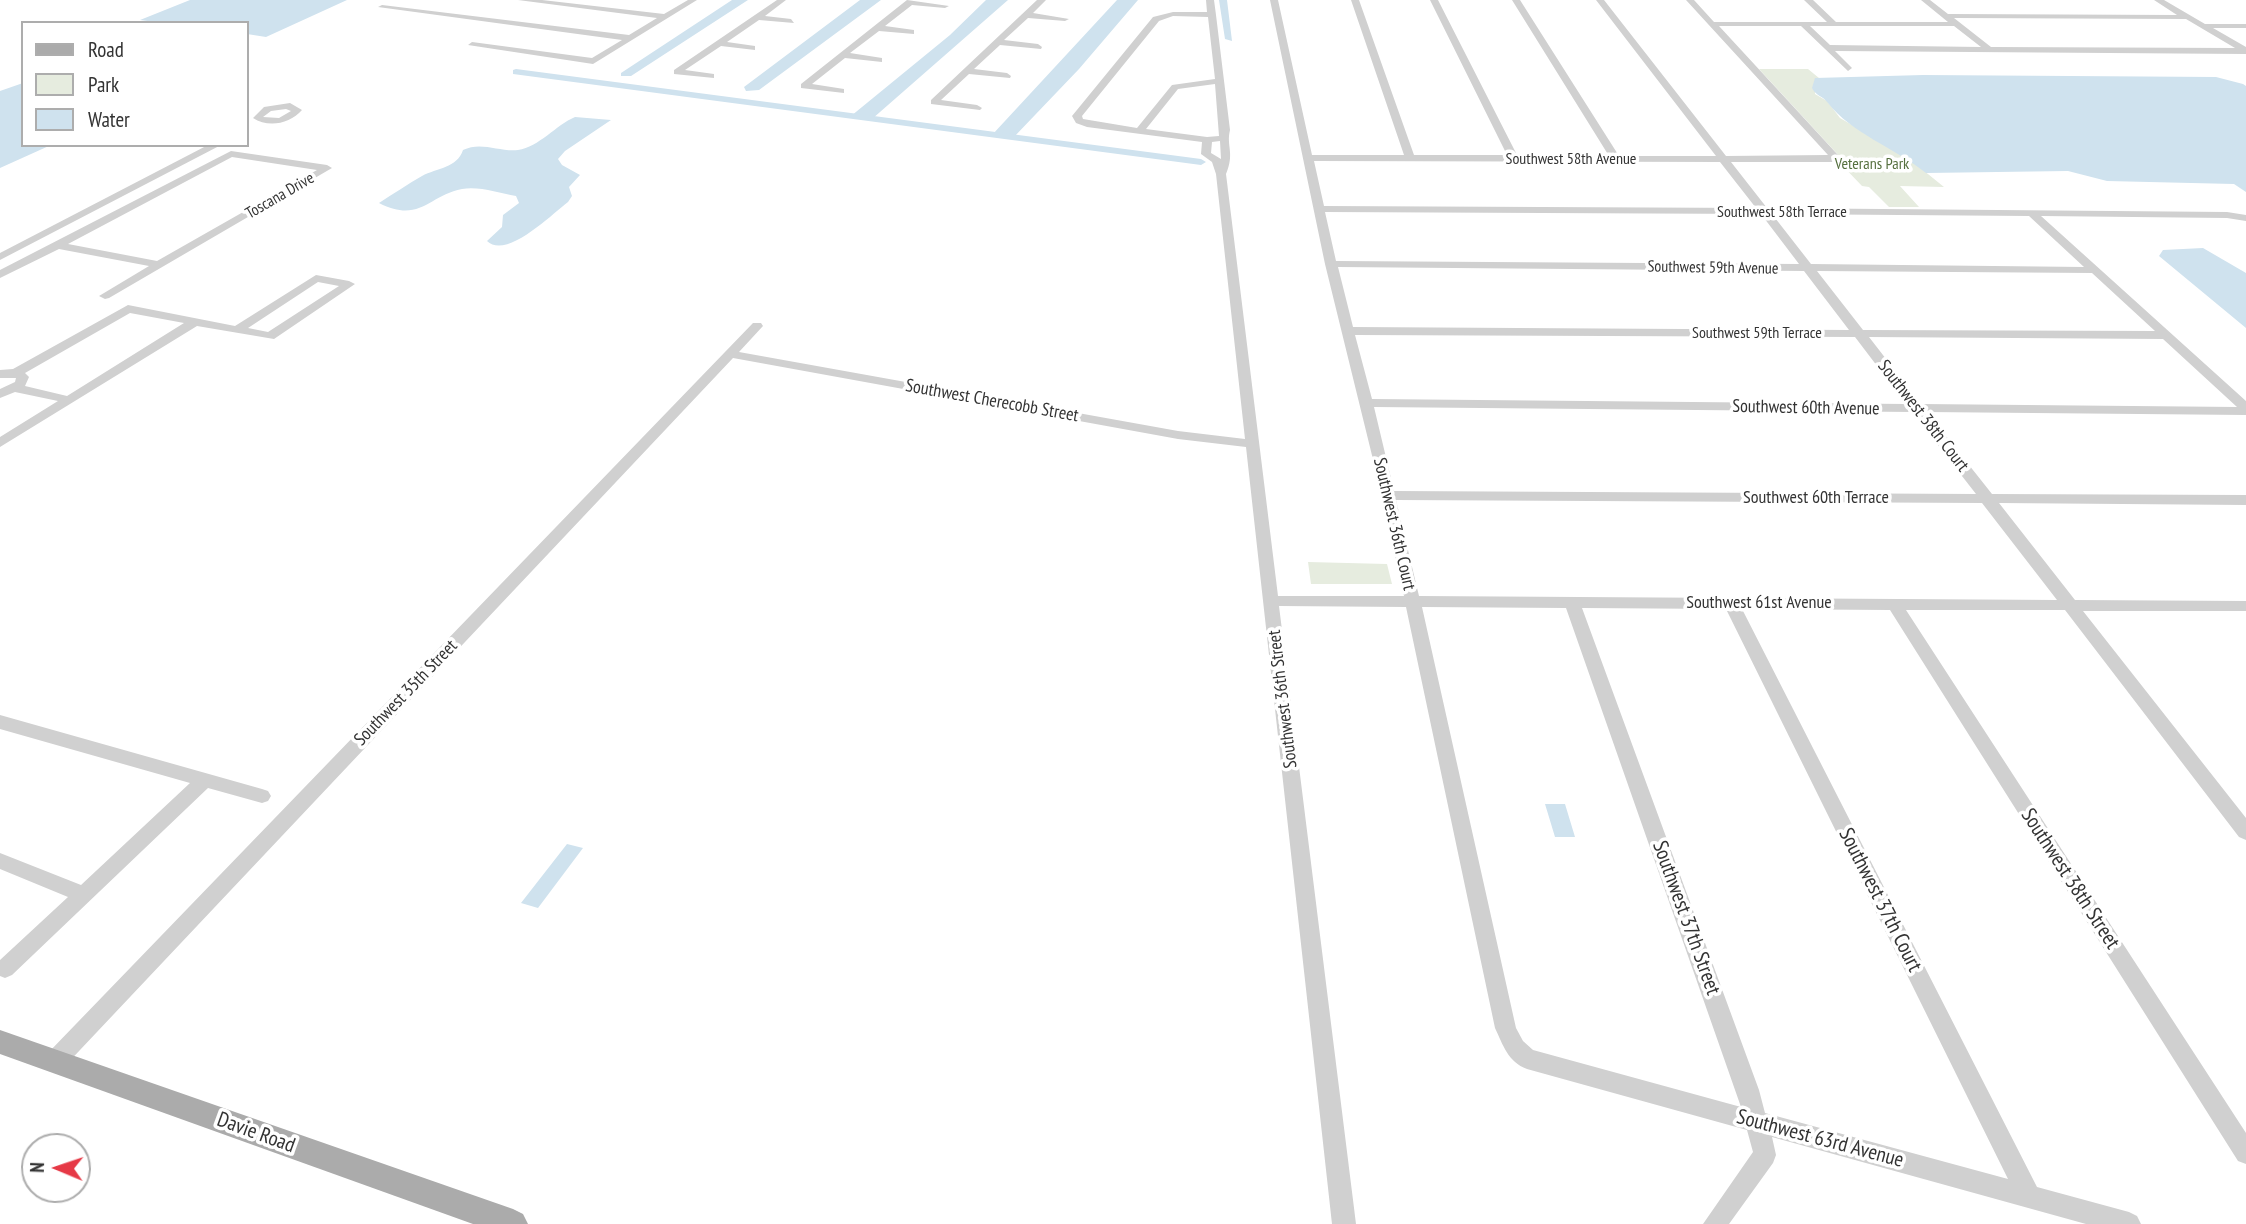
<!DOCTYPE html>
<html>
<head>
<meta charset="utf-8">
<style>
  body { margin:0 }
  #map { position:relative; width:2246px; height:1224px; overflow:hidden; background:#fff; font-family:"PT Sans Narrow",sans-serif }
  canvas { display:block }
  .legend { position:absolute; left:21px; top:21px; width:228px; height:126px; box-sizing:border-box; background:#fff; border:2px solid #adadad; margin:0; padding:9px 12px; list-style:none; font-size:21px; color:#333 }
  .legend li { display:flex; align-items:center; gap:14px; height:35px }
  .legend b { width:35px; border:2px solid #adadad }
  .north { position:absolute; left:21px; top:1133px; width:70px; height:70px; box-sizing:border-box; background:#fff; border:2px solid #adadad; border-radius:50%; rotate:272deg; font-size:19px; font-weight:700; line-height:28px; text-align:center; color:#333 }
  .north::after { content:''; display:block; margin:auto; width:24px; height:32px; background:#e63946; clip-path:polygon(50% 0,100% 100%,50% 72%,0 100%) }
</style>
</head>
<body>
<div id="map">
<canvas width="2246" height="1224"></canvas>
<ul class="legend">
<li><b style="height:9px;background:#ababab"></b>Road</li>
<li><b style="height:19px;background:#e6ecdf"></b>Park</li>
<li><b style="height:19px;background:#cfe2ee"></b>Water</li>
</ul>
<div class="north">N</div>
</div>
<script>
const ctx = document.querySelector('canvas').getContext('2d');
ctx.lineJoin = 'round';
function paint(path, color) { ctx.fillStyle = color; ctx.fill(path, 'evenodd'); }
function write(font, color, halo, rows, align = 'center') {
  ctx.font = font + ' "PT Sans Narrow",sans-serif'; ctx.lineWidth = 7; ctx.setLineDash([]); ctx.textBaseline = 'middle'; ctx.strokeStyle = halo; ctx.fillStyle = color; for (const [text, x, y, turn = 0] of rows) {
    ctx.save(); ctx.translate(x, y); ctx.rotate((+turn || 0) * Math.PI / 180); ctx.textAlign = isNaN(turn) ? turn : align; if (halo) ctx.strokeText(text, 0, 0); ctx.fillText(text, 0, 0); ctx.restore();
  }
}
paint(new Path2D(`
  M1759,69H1808L1819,78H1815V94L1827,101L1840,118L1907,157L1944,187L1900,186L1919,207H1889L1869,187L1862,186L1839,162L1842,159Z
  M1308,562L1387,564L1392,584H1311Z`), '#e6ecdf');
paint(new Path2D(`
  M190,0H347L266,37L247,34V23H162L140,20Z
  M732,0H748L631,76H621V73Z
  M860,0H881L759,90L746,91L744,87Z
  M986,0H1008L872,119L851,116L950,35Z
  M1117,0H1138L1079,69L1013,138L992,135Z
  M1923,75L2216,77L2243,84L2246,86V192L2234,184L2107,181L2068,171L1926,173C1895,148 1851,133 1828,103C1823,96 1816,96 1812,88L1815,78Z
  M23,83V145H51L0,168V91Z
  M575,117L611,120L565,151L558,159L562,165L580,175L569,187L572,196L568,202C551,215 506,260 487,241L502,227L503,215L519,203L516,196C499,193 479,186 462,189C429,195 420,224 379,203C393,194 408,184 422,176C437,168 457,168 463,150C481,141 499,152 518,150C539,147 556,125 575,117Z
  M2203,248L2246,273V328L2159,256L2163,250Z
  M1545,804H1565L1575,837H1555Z
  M567,844L583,848L538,908L521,903Z`), '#cfe2ee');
paint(new Path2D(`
  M1219,0H1227L1232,41L1225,39Z
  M516,69L1201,159L1206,162L1201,165L513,74V70Z`), '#cfe2ee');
paint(new Path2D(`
  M518,0H542L664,14L688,0H697L593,64L468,45L472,42L592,58L622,40L378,7L382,5L629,35L657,18Z
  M777,0H786L765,16L791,19L794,23L759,20L727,42L755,46V50L721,46L685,70L714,74V78L674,74V70Z
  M907,0L949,6L945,8L912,5L885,26L914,30V34L879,31L850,53L882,58V62L845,58L812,84L844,89V93L801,88V84Z
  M1037,0H1046L1033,13L1069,19L1065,21L1028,18L1004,40L1038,44L1042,47L1041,49L1000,45L974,69L1007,73L1011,76L1010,78L969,74L941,100L977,105L982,108L980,110L931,104V100Z
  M1206,0H1214L1216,15L1230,130C1226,146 1235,153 1226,174L1278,596H1404L1382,498L1379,495L1381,492L1325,264L1270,0H1278L1312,155H1404L1351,0H1359L1414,155H1507L1430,0H1438L1517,155L1609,156L1512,0H1520L1619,156H1716L1596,0H1604L1726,156L1828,155L1686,0H1694L1714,22H1827L1804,0H1813L1836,22H1948L1921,0H1930L1948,14L2177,15L2154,0H2164L2205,24H2246V28H2213L2246,47V54L1835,51L1852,68L1848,71L1801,26H1719L1838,155L1835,161L1832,162H1731L1767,208L2227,212L2246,215V221L2227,218L2041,216L2246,401V415L1927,412L1992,494L2246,495V505L1999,503L2075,600L2246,601V611H2083L2246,818V840L2239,837L2065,610H1906L2246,1133V1164L2238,1161L1890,610L1742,609L2037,1187L2129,1212L2137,1216L2141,1224H2086L1772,1137L1776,1155L1773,1163L1729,1224H1703L1753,1152L1747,1130L1527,1069C1508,1062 1503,1045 1495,1028L1406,607L1279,606L1356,1224H1332L1246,447L1178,439L733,358L63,1068L55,1071L47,1068L44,1061L47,1054L753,323H761L763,326L739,352L1178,431L1245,439L1216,174L1212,162L1201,154L1202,142L1087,127L1076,123L1072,116L1153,17L1173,12H1207ZM1173,16L1208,17L1215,79L1172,85L1137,128L1083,119L1082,116L1159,21ZM1954,18L2186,19L2235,48L1991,47ZM1810,26H1954L1981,47L1830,45ZM1215,84L1219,136L1207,137L1146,129L1178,89ZM1212,142L1220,141L1221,159L1211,153ZM1314,161L1720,162L1756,208L1324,206ZM1325,212L1761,214L1799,264L1336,261ZM1772,214L2029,216L2084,267L1811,264ZM1338,267L1804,271L1849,330L1353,327ZM1817,271L2092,273L2155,331L1863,330ZM1355,335L1855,337L1906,404L1372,399ZM1869,337L2163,339L2237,407L1921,404ZM1374,407L1912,412L1976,494L1394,491ZM1396,500L1982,503L2057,600L1419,596ZM1422,607L1566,608L1741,1107L1533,1050L1523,1041L1516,1028ZM1582,608L1726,609L2008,1179L1765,1113L1759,1090Z
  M290,103L302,110C290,124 268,128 253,118L264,107ZM286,109L291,111L279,118L263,117L271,111Z
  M208,145H221L0,260V253Z
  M231,151L327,165L332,168L109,298L105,299L99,296L149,266L59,249L0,278V270ZM232,157L317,170L157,261L68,244Z
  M316,275L349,281L355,284L274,339L197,326L0,447V437L58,401L15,392L0,398V389L15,382L16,378H0V370L13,369L128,305L235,326ZM318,282L339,286L268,332L248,328ZM130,313L184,323L67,396L25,386L29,377L25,373Z
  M0,715L262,789L268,791L271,796L268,801L262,803L208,788L12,975L5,978L0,976V960L68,897L0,869V853L81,885L190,783L0,729Z`), '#d0d0d0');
paint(new Path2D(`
  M0,1030L513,1209L523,1214L528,1224H473L0,1054Z`), '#ababab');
write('16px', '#333', '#fff', [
  ["Southwest 58th Avenue",1571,159],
  ["Toscana Drive",280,196,-30],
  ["Southwest 58th Terrace",1782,212],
  ["Southwest 59th Avenue",1713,268,1],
  ["Southwest 59th Terrace",1757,333]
]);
write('16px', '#56703f', '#fff', [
  ["Veterans Park",1872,164]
]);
write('18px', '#333', '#fff', [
  ["Southwest Cherecobb Street",992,401,10],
  ["Southwest 60th Avenue",1806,408,1],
  ["Southwest 38th Court",1923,416,52],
  ["Southwest 60th Terrace",1816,498],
  ["Southwest 36th Court",1394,524,77],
  ["Southwest 61st Avenue",1759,603],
  ["Southwest 35th Street",406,693,-46],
  ["Southwest 36th Street",1283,699,-97]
]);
write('21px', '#333', '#fff', [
  ["Southwest 38th Street",2070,879,57],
  ["Southwest 37th Court",1880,900,63],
  ["Southwest 37th Street",1686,918,70],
  ["Davie Road",256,1133,20],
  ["Southwest 63rd Avenue",1820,1139,15]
]);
</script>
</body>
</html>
